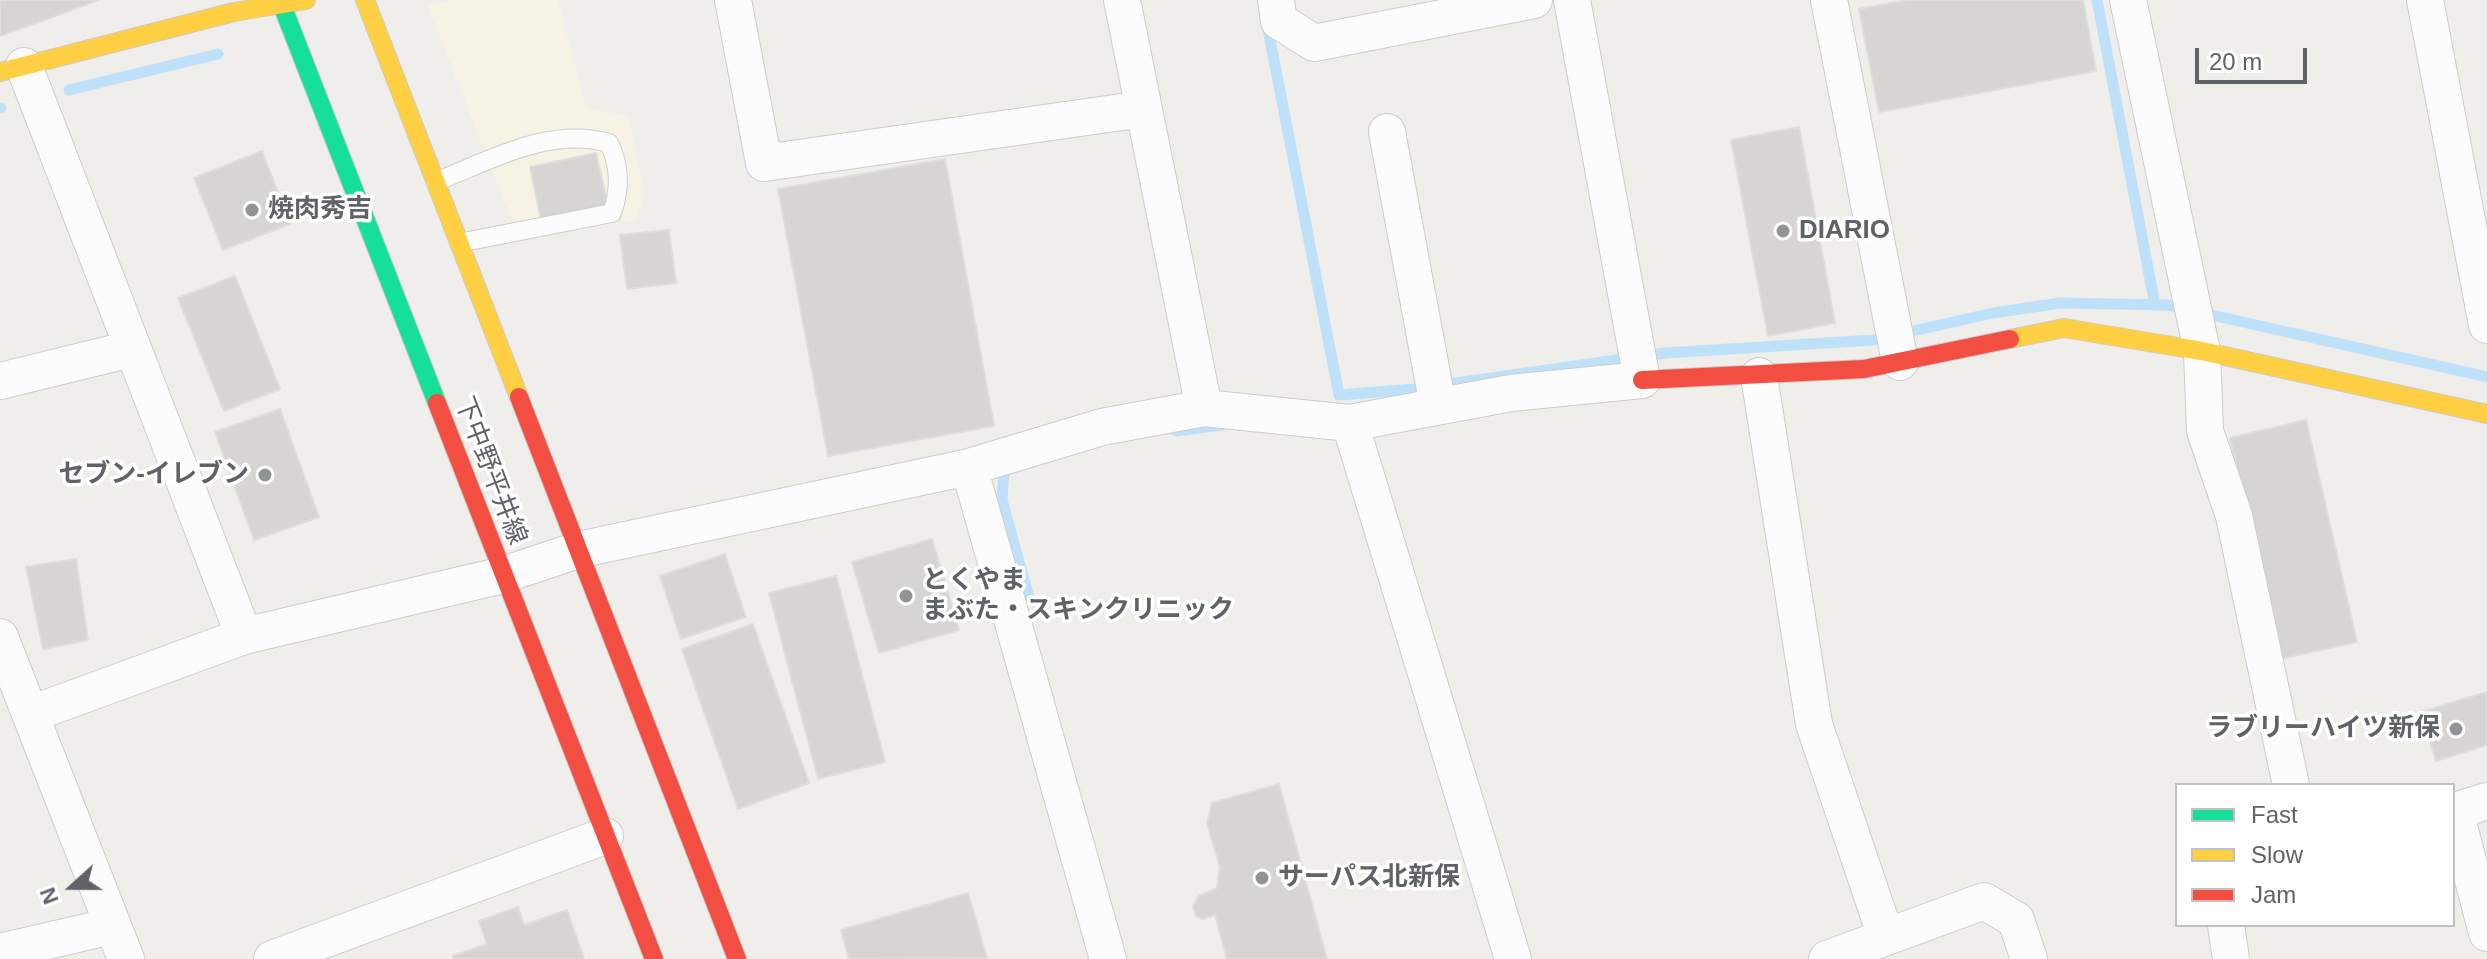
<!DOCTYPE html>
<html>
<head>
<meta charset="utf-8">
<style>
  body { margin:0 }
  #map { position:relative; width:2487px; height:959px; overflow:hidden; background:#efeeea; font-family:Arial,sans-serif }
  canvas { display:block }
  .legend { position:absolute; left:2175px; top:783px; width:280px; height:144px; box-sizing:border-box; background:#fff; border:2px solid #bfc1c3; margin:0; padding:10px 14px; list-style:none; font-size:24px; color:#5f6368 }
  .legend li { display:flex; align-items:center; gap:16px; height:40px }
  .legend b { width:40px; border:2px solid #bfc1c3 }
  .north { position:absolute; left:32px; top:847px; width:80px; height:80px; -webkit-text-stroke:6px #fff; paint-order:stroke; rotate:249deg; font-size:22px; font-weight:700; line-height:32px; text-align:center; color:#5f6368 }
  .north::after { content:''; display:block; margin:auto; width:28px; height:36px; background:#5f6368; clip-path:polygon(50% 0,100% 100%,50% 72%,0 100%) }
  .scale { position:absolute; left:2195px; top:48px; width:112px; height:36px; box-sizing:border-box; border:4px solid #5f6368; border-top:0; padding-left:10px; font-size:24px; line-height:28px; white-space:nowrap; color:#5f6368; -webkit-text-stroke:6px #fff; paint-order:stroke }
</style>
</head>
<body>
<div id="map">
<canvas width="2487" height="959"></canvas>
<ul class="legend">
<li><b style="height:10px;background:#16e098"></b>Fast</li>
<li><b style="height:10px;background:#ffcf43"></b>Slow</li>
<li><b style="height:10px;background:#f24e42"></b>Jam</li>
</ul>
<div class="north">N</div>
<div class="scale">20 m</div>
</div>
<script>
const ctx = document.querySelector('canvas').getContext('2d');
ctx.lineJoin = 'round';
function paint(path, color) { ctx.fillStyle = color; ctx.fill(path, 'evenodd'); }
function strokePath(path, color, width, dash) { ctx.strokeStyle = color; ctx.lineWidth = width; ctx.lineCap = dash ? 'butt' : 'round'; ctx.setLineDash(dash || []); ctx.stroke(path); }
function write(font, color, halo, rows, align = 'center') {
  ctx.font = font + ' Arial,"Noto Sans JP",sans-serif'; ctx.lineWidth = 7; ctx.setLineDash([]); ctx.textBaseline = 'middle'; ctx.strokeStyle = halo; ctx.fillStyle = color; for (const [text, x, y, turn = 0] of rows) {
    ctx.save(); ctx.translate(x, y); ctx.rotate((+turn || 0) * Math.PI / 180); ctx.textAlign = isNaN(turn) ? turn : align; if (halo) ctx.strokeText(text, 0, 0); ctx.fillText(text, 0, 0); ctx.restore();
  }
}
paint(new Path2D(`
  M453,0H558L586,107L629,117L644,193L636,221L519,239L428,6Z`), '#f7f3e4');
strokePath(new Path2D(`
  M2097,0L2155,305
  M1267,24L1339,395L1415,389L1665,353L1873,340L1993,313L2060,303L2167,305L2487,377
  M69,90L218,54
  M0,108H1
  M1176,431L1222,425
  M1011,468L1004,470L1002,500L1029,598`), '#bfe0f9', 11);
const building = new Path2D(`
  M0,0H99L0,36Z
  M1907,0H2083L2096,71L1879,112L1859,9Z
  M1799,127L1835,323L1768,336L1731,140Z
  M262,151L290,224L223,250L194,178Z
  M596,153L608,206L541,220L530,167Z
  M945,159L994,426L828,456L778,189Z
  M669,230L676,283L627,289L620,235Z
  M235,276L280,389L224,411L178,298Z
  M280,409L319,517L254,540L215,432Z
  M2306,420L2357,642L2281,659L2230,438Z
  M932,539L959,630L879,653L852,562Z
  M725,554L746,617L681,639L660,576Z
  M76,559L88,640L43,649L26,567Z
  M836,576L885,762L818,779L769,593Z
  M753,624L809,783L738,809L682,649Z
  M2487,692V745L2436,761L2421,712Z
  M1279,784L1327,959H1227L1215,915L1203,919L1196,916L1193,906L1199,896L1217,888L1220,867L1207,823L1212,803Z
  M968,893L987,958L849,959L841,930Z
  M518,907L524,925L567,910L584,959H454L453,956L487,944L479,921Z`);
paint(building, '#d6d5d3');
strokePath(building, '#deddd9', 2);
const lane = new Path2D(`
  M435,182C489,161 549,126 609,143C620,166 621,188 612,213L459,243`);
const street = new Path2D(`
  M733,0L764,163L1143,109
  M1122,0L1204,408
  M1276,0L1279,21L1314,43L1534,0
  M1829,0L1900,362
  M2128,0L2202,351L2205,431L2234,516L2291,785
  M2425,0L2487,325
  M24,66L244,636
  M1387,132L1438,406
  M1759,376L1814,724L1886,937
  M0,381L131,349
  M1350,423L1513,959
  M969,467L1108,959
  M0,637L126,959
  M31,714L244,636L503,575L578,550L969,467L1102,427L1204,408L1350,423L1511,393L1642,380L1572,0
  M2487,801L2455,811L2487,933
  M2226,925L2231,959
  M0,952L112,926
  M272,959L605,836
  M1827,959L1984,901L2016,920L2029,959`);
const fast = new Path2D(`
  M280,0L437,403`);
const slow = new Path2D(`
  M365,0L519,397
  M0,72L234,12L306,0
  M2010,339L2064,328L2202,351L2487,414`);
const jam = new Path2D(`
  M1642,380L1864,369L2010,339
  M519,397L737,959
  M437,403L654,959`);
strokePath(lane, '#cbcccc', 20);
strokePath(street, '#cbcccc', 38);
strokePath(fast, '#cacacb', 20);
strokePath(slow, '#cacacb', 20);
strokePath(jam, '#cacacb', 20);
strokePath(lane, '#fdfcfc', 18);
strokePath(street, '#fdfcfc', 36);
strokePath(fast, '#16e098', 18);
strokePath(slow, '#ffcf43', 18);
strokePath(jam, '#f24e42', 18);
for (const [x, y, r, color] of [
  [252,210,8,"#919496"],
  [1783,231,8,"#919496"],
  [265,475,8,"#919496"],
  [906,596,8,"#919496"],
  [2456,729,8,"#919496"],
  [1262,878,8,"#919496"]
]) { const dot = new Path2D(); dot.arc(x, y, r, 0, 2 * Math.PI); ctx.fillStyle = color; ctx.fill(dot); strokePath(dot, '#fff', 3); }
write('bold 26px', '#5f6368', '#fff', [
  ["焼肉秀吉",268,210],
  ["DIARIO",1799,231],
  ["セブン-イレブン",249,475,"right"],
  ["とくやま",922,581],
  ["まぶた・スキンクリニック",922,611],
  ["ラブリーハイツ新保",2440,729,"right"],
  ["サーパス北新保",1278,878]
], 'left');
write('26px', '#5f6368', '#fff', [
  ["下中野平井線",490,471,69]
]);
</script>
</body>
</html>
